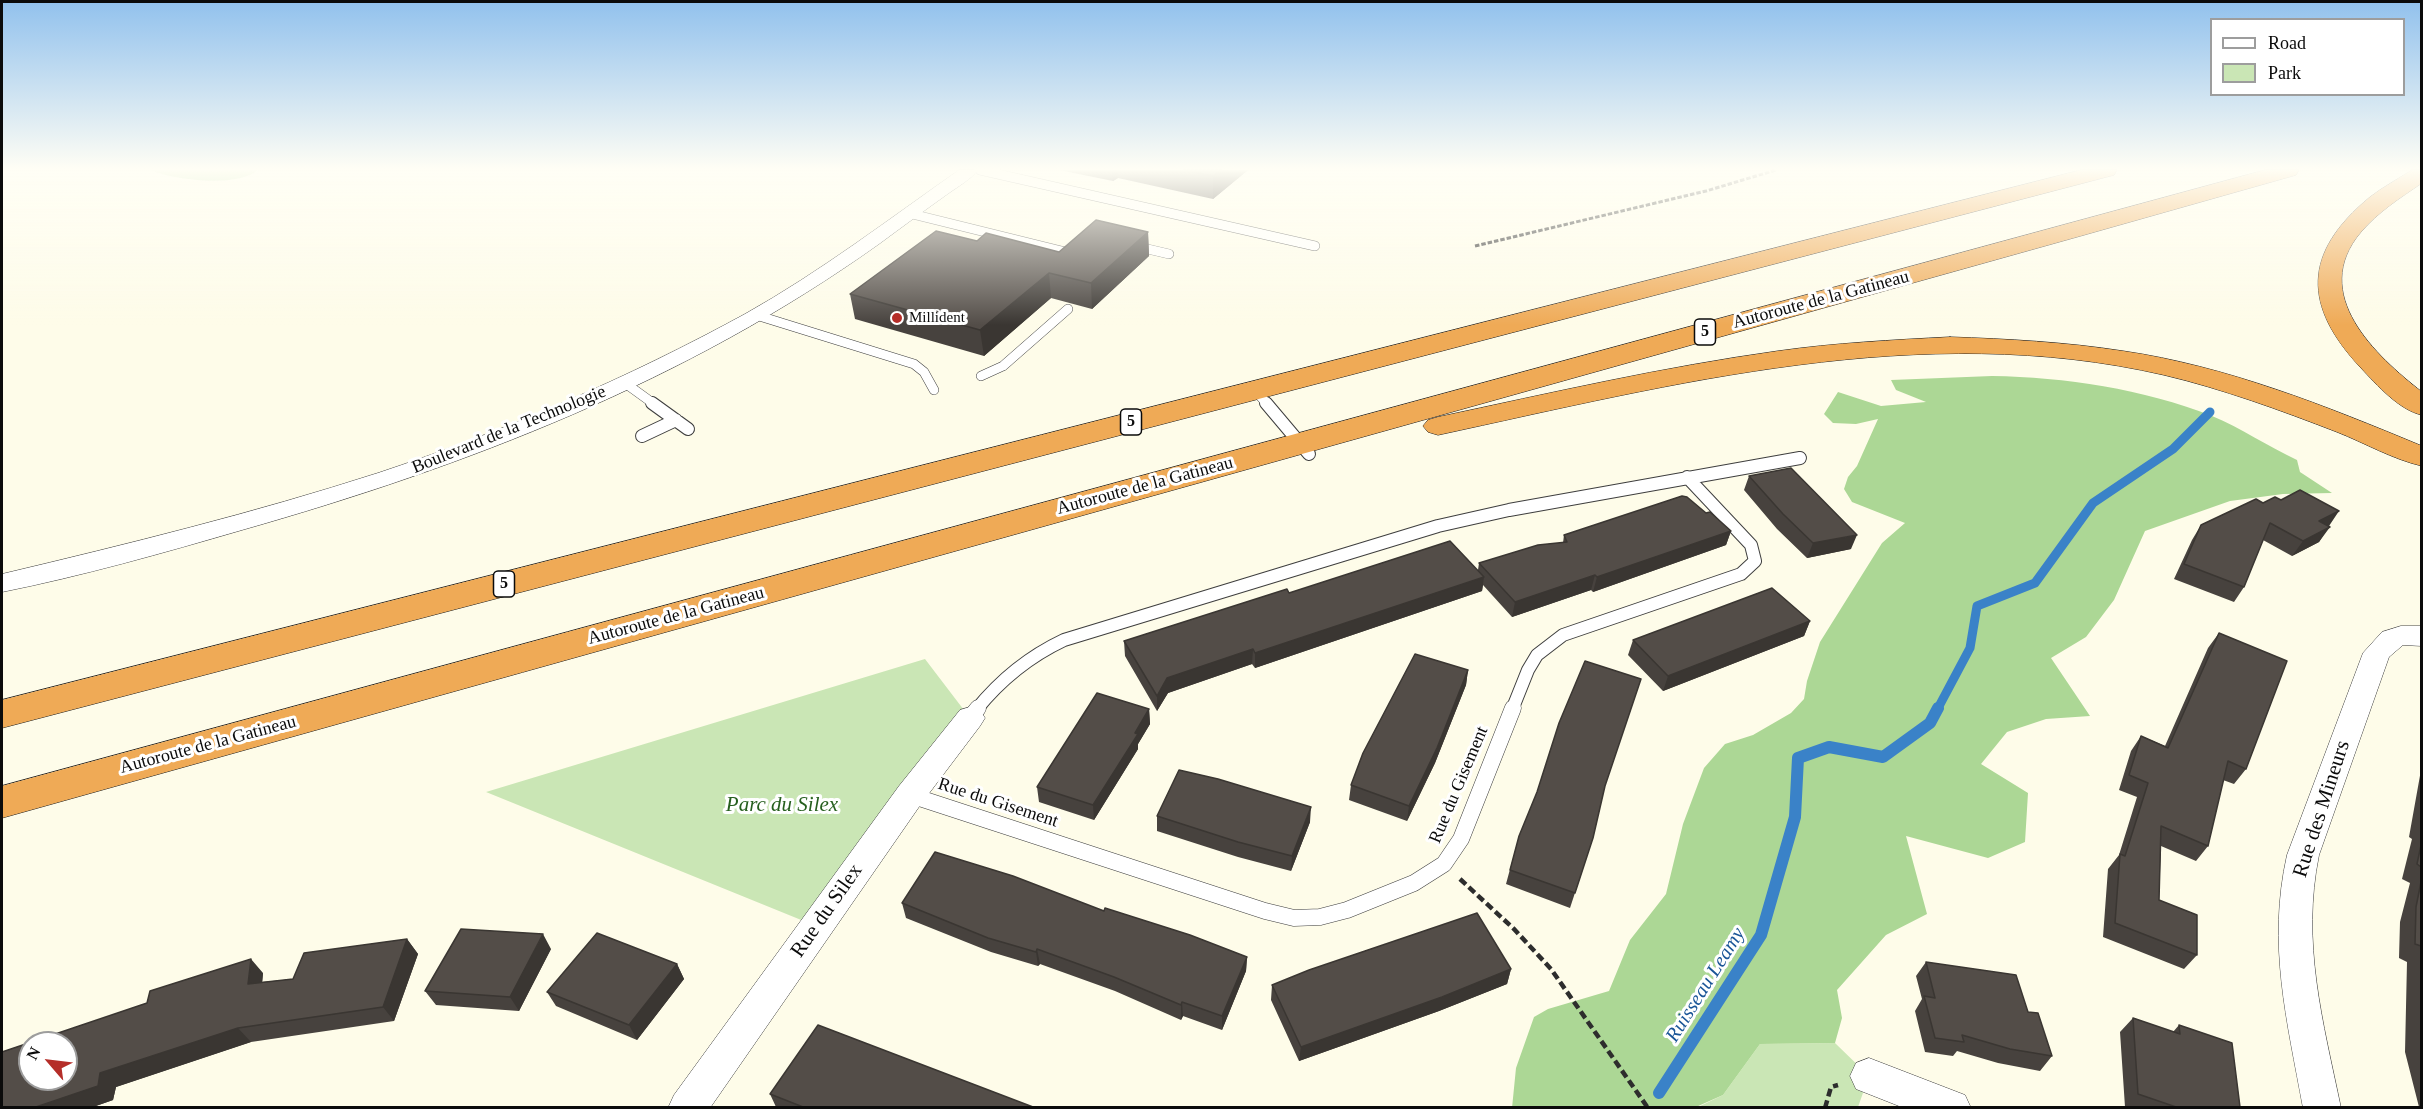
<!DOCTYPE html>
<html>
<head>
<meta charset="utf-8">
<style>
  body { margin:0 }
  #map { position:relative; width:2423px; height:1109px; overflow:hidden; background:#fefce9; font-family:"Times New Roman",serif }
  canvas { display:block }
  .frame { position:absolute; inset:0; border:3px solid #0b0b0b; pointer-events:none }
  .legend { position:absolute; left:2210px; top:18px; width:195px; height:78px; box-sizing:border-box; background:#fff; border:2px solid #9d9d9d; margin:0; padding:8px 10px; list-style:none; font-size:18px; color:#0b0b0b }
  .legend li { display:flex; align-items:center; gap:12px; height:30px }
  .legend b { width:30px; border:2px solid #9d9d9d }
  .north { position:absolute; left:18px; top:1031px; width:60px; height:60px; box-sizing:border-box; background:#fff; border:2px solid #9d9d9d; border-radius:50%; rotate:298deg; font-size:16px; font-weight:700; line-height:24px; text-align:center; color:#0b0b0b }
  .north::after { content:''; display:block; margin:auto; width:21px; height:27px; background:#b52e29; clip-path:polygon(50% 0,100% 100%,50% 72%,0 100%) }
</style>
</head>
<body>
<div id="map">
<canvas width="2423" height="1109"></canvas>
<div class="frame"></div>
<ul class="legend">
<li><b style="height:8px;background:#fff"></b>Road</li>
<li><b style="height:16px;background:#cae6b5"></b>Park</li>
</ul>
<div class="north">N</div>
</div>
<script>
const ctx = document.querySelector('canvas').getContext('2d');
ctx.lineJoin = 'round';
function paint(path, color) { ctx.fillStyle = color; ctx.fill(path, 'evenodd'); }
function strokePath(path, color, width, dash) { ctx.strokeStyle = color; ctx.lineWidth = width; ctx.lineCap = dash ? 'butt' : 'round'; ctx.setLineDash(dash || []); ctx.stroke(path); }
function write(font, color, halo, rows, align = 'center') {
  ctx.font = font + ' "Times New Roman",serif'; ctx.lineWidth = 6; ctx.setLineDash([]); ctx.textBaseline = 'middle'; ctx.strokeStyle = halo; ctx.fillStyle = color; for (const [text, x, y, turn = 0] of rows) {
    ctx.save(); ctx.translate(x, y); ctx.rotate((+turn || 0) * Math.PI / 180); ctx.textAlign = isNaN(turn) ? turn : align; if (halo) ctx.strokeText(text, 0, 0); ctx.fillText(text, 0, 0); ctx.restore();
  }
}
paint(new Path2D(`
  M925,659L970,718L816,926L486,792Z
  M1835,1043L1869,1076L1858,1107L1696,1108L1723,1095L1760,1044Z`), '#cae6b5');
paint(new Path2D(`
  M150,170H258C237,188 174,180 150,170Z
  M1992,376C2065,377 2143,389 2212,416C2241,428 2269,447 2297,460L2300,472L2332,493L2283,494L2230,501L2145,531L2114,600L2086,637L2051,658L2090,716L2046,719L2007,732L1981,764L2028,793L2025,842L1988,858L1906,836L1927,914L1886,935L1837,990L1842,1018L1835,1043L1760,1044L1723,1095L1696,1107L1512,1108L1516,1068L1534,1017L1548,1009L1609,991L1630,940L1666,894L1683,824L1704,768L1725,744L1753,735L1791,713L1804,699L1807,681L1820,642L1882,543L1905,523L1852,502L1844,489L1848,477L1857,466L1878,419L1856,424L1833,423L1824,414L1838,392L1881,406L1926,402L1896,390L1891,380Z`), '#acd795');
strokePath(new Path2D(`
  M1937,710L1970,648L1977,606L2035,583L2093,503L2173,449L2210,412`), '#3a82c8', 9);
strokePath(new Path2D(`
  M1659,1093L1761,935L1795,817L1798,758L1829,747L1883,757L1930,723L1938,708`), '#3a82c8', 12);
const serviceFar2 = new Path2D(`
  M980,170L1315,246
  M908,213L1074,254
  M1135,246L1169,254
  M756,315L914,364L924,372L934,390
  M981,376L1003,366L1068,309
  M625,383L654,404
  M1255,390L1267,404`);
const serviceFar1 = new Path2D(`
  M652,403L688,429
  M1266,403L1309,454
  M642,436L676,420
  M976,710C1001,679 1028,657 1064,640L1438,526L1509,510L1800,458
  M1512,710L1528,670L1537,655L1563,635L1741,574L1755,561L1751,545L1687,477`);
const service = new Path2D(`
  M970,718L978,708
  M910,795L1265,911L1294,918L1320,917L1347,910L1414,883L1444,864L1461,839L1513,708`);
const minor = new Path2D(`
  M959,170H978C971,179 959,186 949,193C925,210 902,227 879,244C687,381 467,466 242,530C163,553 82,576 2,592V574C128,544 254,513 378,473C505,431 628,378 745,314C820,272 889,219 959,170Z
  M2401,626H2422V646L2403,645L2389,657L2319,855C2301,943 2323,1021 2341,1108H2303C2287,1020 2267,944 2287,855L2363,653L2382,632Z
  M970,707L980,710L985,718L980,726L921,804L710,1108H668L674,1095L899,786L960,710Z
  M1869,1058L1965,1095L1971,1108H1904L1856,1089L1850,1076L1856,1063Z`);
const motorway = new Path2D(`
  M2081,170H2117L2114,175L2,728V700Z
  M2265,170H2299L2296,175L2084,235L2,818V786Z
  M2412,170H2422V183C2400,198 2378,212 2361,232C2308,294 2376,356 2422,392V415C2399,410 2377,385 2361,368C2303,306 2302,253 2370,197C2383,187 2398,179 2412,170Z
  M1950,337C2008,339 2065,342 2123,351C2226,366 2326,406 2422,446V466C2392,459 2365,443 2337,432C2280,410 2223,389 2164,375C1922,319 1674,384 1438,435L1428,432L1423,426L1428,420L1438,417C1551,393 1663,367 1778,351C1835,343 1892,340 1950,337Z`);
strokePath(serviceFar2, '#3e3e3e', 10);
strokePath(serviceFar1, '#3e3e3e', 14);
strokePath(service, '#3e3e3e', 17);
strokePath(minor, '#3e3e3e', 1);
strokePath(motorway, '#1c1c1c', 1);
strokePath(new Path2D(`
  M1475,246L1706,191L1776,170`), '#2d2d2d', 3, [4.5, 2]);
strokePath(new Path2D(`
  M1460,879L1514,929L1551,969L1648,1108
  M1825,1108L1831,1087L1838,1085`), '#2d2d2d', 4.5, [8, 4]);
strokePath(serviceFar2, '#fff', 9);
strokePath(serviceFar1, '#fff', 12);
strokePath(service, '#fff', 16);
paint(minor, '#fff');
paint(motorway, '#efaa56');
paint(new Path2D(`
  M1059,170H1248L1213,199L1118,178L1113,181Z
  M1148,232L1149,256L1092,309L1051,298L984,356L855,319L850,294L977,241L1059,252Z
  M1749,476L1851,549L1807,558L1777,529L1744,490Z
  M2263,503L2329,526L2319,542L2292,556L2263,540L2244,587L2234,602L2174,579L2192,540L2201,525Z
  M1706,513L1731,531L1726,545L1593,592L1591,590L1512,617L1483,585L1482,591L1255,668L1252,664L1168,693L1157,711L1125,656L1124,641L1289,593L1478,570L1479,563L1563,543L1564,535Z
  M1810,621L1804,636L1663,691L1628,655L1633,640Z
  M2219,633L2246,769L2234,784L2223,780L2208,846L2196,861L2161,846L2159,900L2197,955L2184,969L2103,937L2108,869L2119,855L2137,797L2119,790L2131,751L2141,736L2165,746L2208,648Z
  M1468,670L1466,685L1435,763L1407,821L1349,800L1351,785Z
  M1149,709L1150,724L1138,744V749L1094,820L1039,802L1037,787Z
  M2421,770V1107H2419L2405,1052L2407,962L2399,958L2400,922L2410,883L2402,879L2412,839L2409,837Z
  M1604,790L1593,838L1570,908L1506,884L1519,836Z
  M1157,816L1310,822L1291,871L1238,857L1157,831Z
  M902,903L1104,911L1247,957L1246,971L1222,1030L1183,1016L1181,1020L1115,991L1040,964L1038,966L991,952L906,918Z
  M407,939L418,954L394,1021L251,1042L116,1087L113,1100L93,1107L147,1003L263,973L262,982L293,979Z
  M551,949L519,1011L436,1005L425,991Z
  M1926,962L2028,1012L2052,1056L2040,1071L1998,1063L1957,1051L1953,1056L1925,1052L1915,1011L1922,999L1916,976Z
  M677,964L684,979L637,1040L556,1006L547,992Z
  M1511,969L1507,984L1439,1011L1299,1061L1271,1000L1272,985Z
  M2133,1018L2173,1032L2179,1025L2240,1107H2125L2120,1032Z
  M770,1094L1033,1107H776Z`), '#47423e');
paint(new Path2D(`
  M1112,170H1117L1118,178L1113,181Z
  M1221,170H1248L1213,199V176Z
  M1148,232L1149,256L1092,309L1091,283Z
  M1049,273L1051,298L984,356L980,330Z
  M2339,511L2329,526L2309,536L2319,521Z
  M2330,527L2319,542L2292,556L2303,541Z
  M1731,531L1726,545L1593,592L1597,577Z
  M1857,535L1851,549L1807,558L1813,543Z
  M1595,575L1591,590L1512,617L1515,602Z
  M1484,577L1482,591L1255,668V653Z
  M1810,621L1804,636L1663,691L1668,676Z
  M1253,649L1252,664L1168,693L1157,711V696L1167,678Z
  M1468,670L1466,685L1435,763L1407,821L1409,806Z
  M1149,709L1150,724L1138,744V749L1094,820L1093,805Z
  M1311,807L1310,822L1291,871L1292,856Z
  M543,934L551,949L519,1011L510,997Z
  M407,939L418,954L394,1021L383,1007Z
  M1037,949L1040,964L1038,966L1036,952Z
  M1247,957L1246,971L1222,1030V1016Z
  M251,959L263,973L261,998L248,984Z
  M677,964L684,979L637,1040L629,1025Z
  M1511,969L1507,984L1439,1011L1299,1061L1301,1047Z
  M1182,1002L1183,1016L1181,1020V1005Z
  M238,1028L251,1042L116,1087L113,1100L93,1107H36L100,1073Z`), '#3a3632');
const building = new Path2D(`
  M1184,170H1221L1213,176Z
  M1096,220L1148,232L1091,283L1049,273L980,330L850,294L936,231L977,241L986,233L1059,252Z
  M1791,468L1857,535L1813,543L1783,514L1749,476Z
  M2300,490L2339,511L2319,521L2330,527L2303,541L2270,523L2244,587L2184,564L2201,525L2256,499L2263,503L2275,497L2281,500Z
  M1682,496L1687,497L1706,513L1710,512L1731,531L1597,577L1595,575L1515,602L1479,563L1538,545L1567,542L1564,535Z
  M1450,541L1484,577L1255,653L1253,649L1167,678L1157,696L1124,641L1287,589L1289,593Z
  M1772,588L1810,621L1668,676L1633,640Z
  M2219,633L2287,661L2246,769L2228,761L2208,846L2161,826L2159,900L2197,915V955L2115,923L2120,854L2125,856L2148,783L2129,775L2141,736L2168,748Z
  M1415,654L1468,670L1437,748L1409,806L1351,785L1363,753Z
  M1585,661L1641,679L1605,786L1593,838L1575,893L1510,870L1519,836L1537,792L1559,723Z
  M1097,693L1149,709L1135,733L1138,734L1093,805L1037,787Z
  M1179,770L1218,779L1311,807L1292,856L1238,842L1157,816Z
  M2421,845V867L2417,864Z
  M935,852L1013,876L1104,911L1105,908L1190,935L1247,957L1222,1016L1182,1002L1181,1005L1114,977L1037,949L1036,952L988,938L902,903Z
  M2421,882V946L2415,944L2416,907Z
  M1477,913L1511,969L1442,997L1301,1047L1272,985L1309,970Z
  M461,929L543,934L510,997L425,991Z
  M597,933L677,964L629,1025L547,992Z
  M407,939L383,1007L238,1028L100,1073L98,1086L36,1107H2V1052L147,1003L150,991L251,959L248,984L293,979L304,953ZM30,1043H66V1079H30Z
  M1926,962L2016,975L2028,1012L2038,1013L2052,1056L2010,1049L1962,1035L1964,1042L1935,1038L1924,996L1935,998Z
  M2133,1018L2180,1034L2179,1025L2232,1043L2240,1107H2176L2138,1094Z
  M818,1025L1033,1107H803L770,1094Z`);
paint(building, '#534d48');
strokePath(building, '#3a3632', 1.5);
const sky = ctx.createLinearGradient(0, 0, 0, 325);
sky.addColorStop(0, '#91c1ed');
sky.addColorStop(0.52, '#fffef5');
sky.addColorStop(1, '#fffef500');
ctx.fillStyle = sky;
ctx.fillRect(0, 0, 2423, 325);
for (const [x, y, r, color] of [
  [897,318,6,"#b52e29"]
]) { const dot = new Path2D(); dot.arc(x, y, r, 0, 2 * Math.PI); ctx.fillStyle = color; ctx.fill(dot); strokePath(dot, '#fff', 2); }
write('15px', '#0b0b0b', '#fff', [
  ["Millident",909,318]
], 'left');
for (const [x, y, w] of [
  [1705,332,21],
  [1131,422,21],
  [504,584,21]
]) { const box = new Path2D(); box.roundRect(x - w / 2, y - 13, w, 26, 4.5); ctx.fillStyle = '#fff'; ctx.fill(box); strokePath(box, '#0b0b0b', 1.5); }
write('bold 16px', '#0b0b0b', null, [
  ["5",1705,332],
  ["5",1131,422],
  ["5",504,584]
]);
write('18px', '#0b0b0b', '#fff', [
  ["Autoroute de la Gatineau",1821,300,-15],
  ["Boulevard de la Technologie",509,430,-22],
  ["Autoroute de la Gatineau",1145,486,-15],
  ["Autoroute de la Gatineau",676,616,-15],
  ["Autoroute de la Gatineau",208,745,-15],
  ["Rue du Gisement",1459,785,-67],
  ["Rue du Gisement",998,803,18]
]);
write('italic 20px', '#1a5597', '#fff', [
  ["Ruisseau Leamy",1706,985,-58]
]);
write('italic 21px', '#265f1e', '#fff', [
  ["Parc du Silex",782,805]
]);
write('21px', '#0b0b0b', '#fff', [
  ["Rue des Mineurs",2322,809,-72],
  ["Rue du Silex",827,911,-55]
]);
</script>
</body>
</html>
